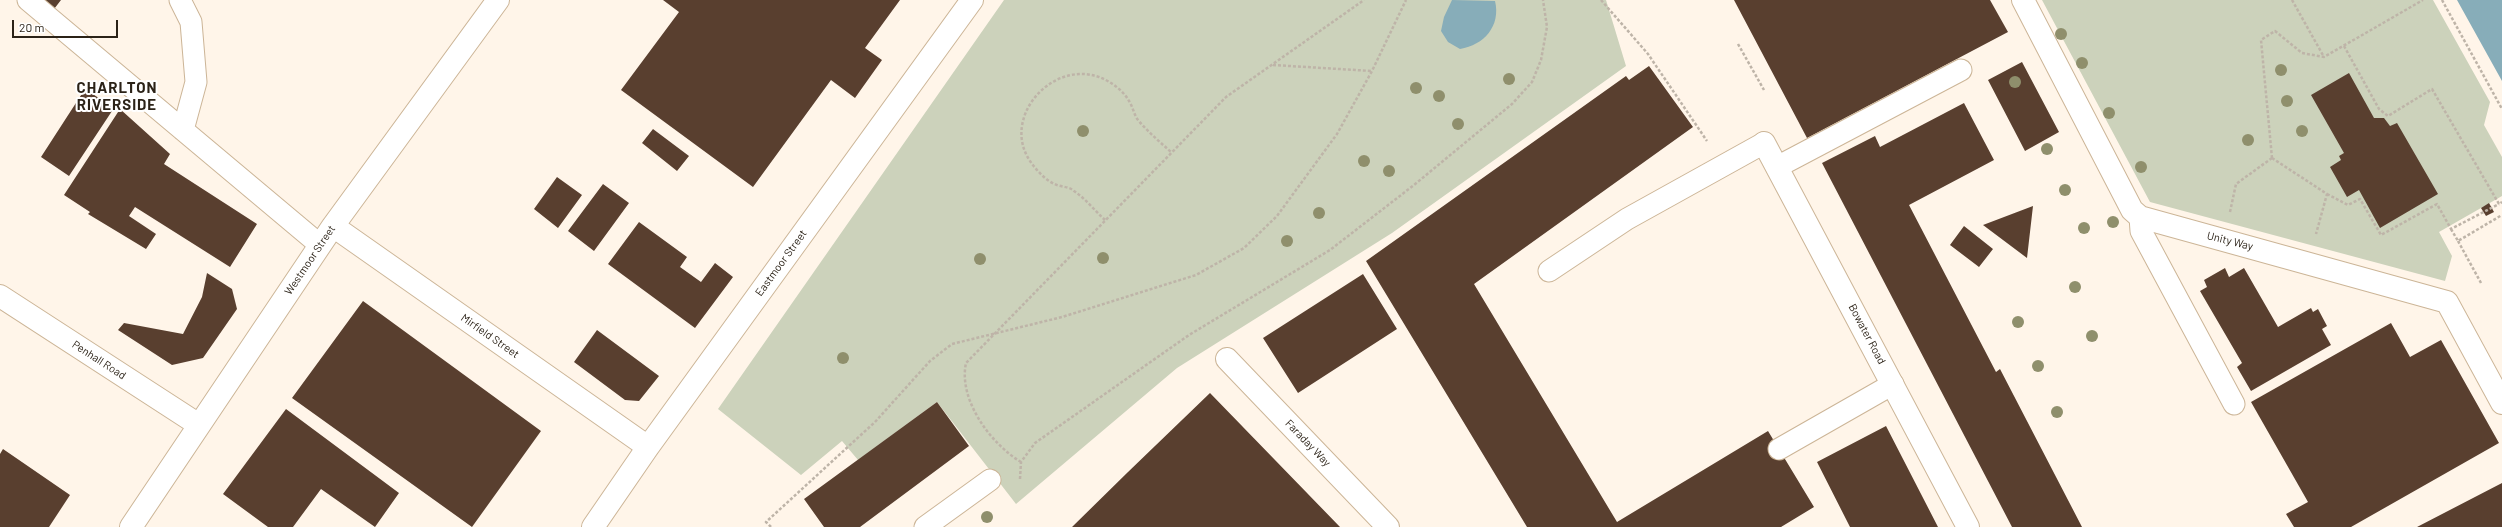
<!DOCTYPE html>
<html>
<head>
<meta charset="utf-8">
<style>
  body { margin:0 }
  #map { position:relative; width:2502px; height:527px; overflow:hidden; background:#fff5e9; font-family:Barlow,sans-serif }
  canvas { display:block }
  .scale { position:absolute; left:12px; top:20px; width:106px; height:18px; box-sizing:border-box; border:2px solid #2b2217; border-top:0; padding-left:5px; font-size:12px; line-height:14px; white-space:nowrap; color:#2b2217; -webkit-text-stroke:3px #fff; paint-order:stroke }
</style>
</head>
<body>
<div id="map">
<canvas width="2502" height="527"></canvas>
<div class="scale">20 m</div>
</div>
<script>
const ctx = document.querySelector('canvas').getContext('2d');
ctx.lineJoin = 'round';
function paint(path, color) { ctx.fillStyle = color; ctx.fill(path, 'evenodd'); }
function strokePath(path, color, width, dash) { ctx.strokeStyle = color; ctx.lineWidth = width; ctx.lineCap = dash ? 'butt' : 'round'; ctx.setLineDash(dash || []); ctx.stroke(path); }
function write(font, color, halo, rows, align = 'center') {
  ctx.font = font + ' Barlow,sans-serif'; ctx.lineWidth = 4; ctx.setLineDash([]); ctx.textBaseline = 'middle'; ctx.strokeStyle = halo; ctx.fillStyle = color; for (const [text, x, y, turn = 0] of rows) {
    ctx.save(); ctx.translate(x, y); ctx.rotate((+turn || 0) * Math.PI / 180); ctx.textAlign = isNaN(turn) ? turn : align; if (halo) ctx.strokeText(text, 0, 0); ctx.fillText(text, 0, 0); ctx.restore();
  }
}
paint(new Path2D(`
  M1004,0H1606L1626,66L1392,233L1177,368L1016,504L937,402L858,460L842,441L801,475L718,409Z
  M2042,0H2433L2490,102L2484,125L2502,157V196L2439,232L2452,256L2445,281L2150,202Z`), '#ccd2bb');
paint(new Path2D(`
  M1452,0L1495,1C1501,26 1484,45 1460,49L1448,42L1441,31L1444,17Z
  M2457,0H2502V81Z`), '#87adb9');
paint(new Path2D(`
  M36,0H61L51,13Z
  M663,0H900L865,48L882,60L855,98L831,80L753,187L621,90L679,12Z
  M1734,0H1990L2008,32L1807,138Z
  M2022,62L2059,132L2025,151L1988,80Z
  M1649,66L1693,127L1474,284L1617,522L1768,431L1814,507L1781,527H1527L1366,261L1626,76L1629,80Z
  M2349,73L2374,118H2384L2390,126L2397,123L2438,194L2380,228L2359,190L2347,197L2330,167L2341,160L2339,156L2344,153L2311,95Z
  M85,89L114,108L69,176L41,157Z
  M1964,103L1994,160L1909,205L1996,372L2000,369L2082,527H2012L1822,163L1875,136L1880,147Z
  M120,109L170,154L164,164L257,224L230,267L135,207L129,216L156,234L146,249L88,214L90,212L64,195Z
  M653,129L689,156L677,171L642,143Z
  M557,177L582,195L558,228L534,209Z
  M603,184L629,203L594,251L568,231Z
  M2489,203L2494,212L2486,216L2481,208Z
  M2033,206L2027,258L1983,225Z
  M639,222L687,257L680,267L701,282L715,263L733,277L695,328L608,264Z
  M1964,226L1993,249L1979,267L1950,245Z
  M2225,268L2229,277L2244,268L2278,327L2311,308L2313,312L2318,309L2327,326L2322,329L2331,345L2251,391L2237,367L2242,363L2200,291L2207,287L2204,280Z
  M207,273L232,289L237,309L203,358L172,365L118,330L124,323L183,334L202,297Z
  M1363,274L1397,329L1298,393L1263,338Z
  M363,301L541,431L472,527L292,398Z
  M2391,323L2410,357L2441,340L2499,443L2351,527H2294L2286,514L2308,502L2251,402Z
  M597,330L659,376L639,401L625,400L574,362Z
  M1210,393L1340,527H1072L1128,472Z
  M937,402L969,446L860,527H824L804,499Z
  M286,409L399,493L375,527L321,489L293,527H268L223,494Z
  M1886,426L1938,527H1850L1817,462Z
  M3,449L70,495L49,527H0V454Z
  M2502,483V527H2417Z`), '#593f2f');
const lane = new Path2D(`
  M28,0L320,245
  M180,0L191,22L196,82L183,130
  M1777,167L1961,70
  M2140,217L2141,231L2234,404
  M1549,271L1627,219L1764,143
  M1779,449L1893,384
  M925,527L990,480`);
const street = new Path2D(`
  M2023,0L2132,210L2140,217L2447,302L2502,403
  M1764,143L1968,527
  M333,226L648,447
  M0,296L199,425
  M1227,359L1388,527
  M131,527L333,226L498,0
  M593,527L648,447L972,0`);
strokePath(lane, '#ccb597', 23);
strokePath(street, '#ccb597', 24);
strokePath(new Path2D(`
  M1601,0L1648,54L1707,141
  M2292,0L2324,57
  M2442,0L2502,109
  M1738,44L1764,90
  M2344,46L2379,109L2388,116L2432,89L2499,204L2502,202
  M1273,65L1372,71
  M2272,158L2261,40L2275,31L2302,53L2324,57L2423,0
  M2272,158L2327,194L2316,234
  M2327,194L2348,205L2360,199L2381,235L2437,204L2451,229L2499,204
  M2230,212L2236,184L2272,158
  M1105,220C1095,211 1086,199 1074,191C1070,187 1063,187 1057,185C1046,181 1037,171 1030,161C1001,118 1051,60 1099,77C1110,81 1123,90 1129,101C1133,107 1134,115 1138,120C1148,132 1160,142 1171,152
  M2451,229L2458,241L2502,215
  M2458,241L2481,283
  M1021,462C991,444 958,400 966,363L1226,97L1364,0
  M1020,479L1021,462L1035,443L1189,335L1330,250L1414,185L1512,104L1532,82L1541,60L1547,27L1543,0
  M771,527L766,522L875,422L930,361L952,344L1062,317L1196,275L1244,248L1277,216L1337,134L1372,71L1406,0`), '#beb4a8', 2.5, [3, 2]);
strokePath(lane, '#fff', 21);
strokePath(street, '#fff', 22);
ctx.fillStyle = '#8f8f6c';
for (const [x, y] of [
  [2061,34],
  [2082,63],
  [2281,70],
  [1509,79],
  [2015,82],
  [1416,88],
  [1439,96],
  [2287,101],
  [2109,113],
  [1458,124],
  [1083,131],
  [2302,131],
  [2248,140],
  [2047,149],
  [1364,161],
  [2141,167],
  [1389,171],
  [2065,190],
  [1319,213],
  [2113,222],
  [2084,228],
  [1287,241],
  [1103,258],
  [980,259],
  [2075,287],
  [2018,322],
  [2092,336],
  [843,358],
  [2038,366],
  [2057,412],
  [987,517]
]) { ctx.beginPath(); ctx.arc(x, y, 6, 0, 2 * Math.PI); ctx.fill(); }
write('11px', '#2b2217', '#fff', [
  ["Unity Way",2230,241,14],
  ["Westmoor Street",310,260,-56],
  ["Eastmoor Street",781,263,-54],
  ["Bowater Road",1867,334,62],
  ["Mirfield Street",490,336,35],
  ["Penhall Road",99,360,33],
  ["Faraday Way",1308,443,46]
]);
ctx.letterSpacing = '1px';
write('bold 15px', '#2b2217', '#fff', [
  ["CHARLTON",117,88],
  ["RIVERSIDE",117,105]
]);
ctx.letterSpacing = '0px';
</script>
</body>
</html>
